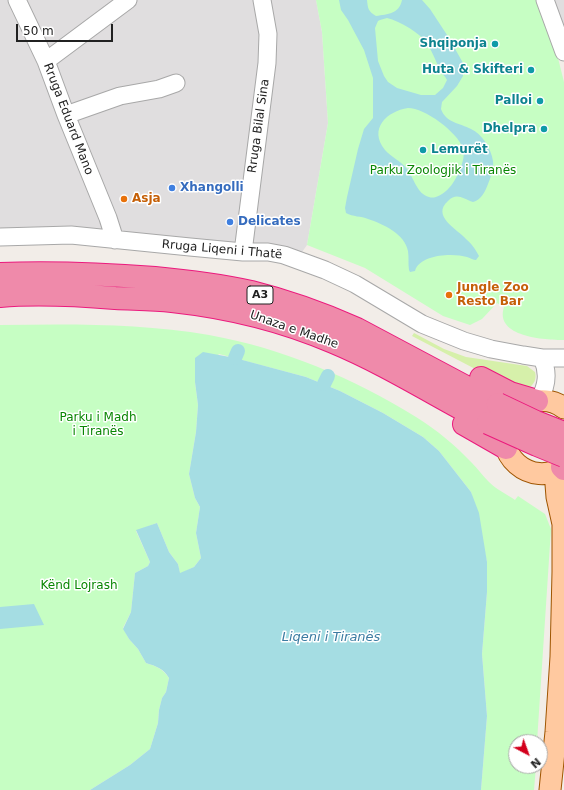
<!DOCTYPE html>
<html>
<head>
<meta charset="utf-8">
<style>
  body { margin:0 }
  #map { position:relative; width:564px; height:790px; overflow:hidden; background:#f2ede8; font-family:"DejaVu Sans",sans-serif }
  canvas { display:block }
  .north { position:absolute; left:508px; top:734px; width:40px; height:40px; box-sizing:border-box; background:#fff; border:1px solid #a6a6a6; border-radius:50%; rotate:139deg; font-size:11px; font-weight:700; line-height:16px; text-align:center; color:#212121 }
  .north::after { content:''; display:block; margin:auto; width:14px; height:18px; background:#d3001c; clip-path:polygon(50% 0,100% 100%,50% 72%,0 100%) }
  .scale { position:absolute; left:16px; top:24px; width:97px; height:18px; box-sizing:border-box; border:2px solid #212121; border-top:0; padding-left:5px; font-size:12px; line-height:14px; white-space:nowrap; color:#212121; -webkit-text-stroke:3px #fff; paint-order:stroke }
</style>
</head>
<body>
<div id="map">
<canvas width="564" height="790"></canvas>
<div class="north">N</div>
<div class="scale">50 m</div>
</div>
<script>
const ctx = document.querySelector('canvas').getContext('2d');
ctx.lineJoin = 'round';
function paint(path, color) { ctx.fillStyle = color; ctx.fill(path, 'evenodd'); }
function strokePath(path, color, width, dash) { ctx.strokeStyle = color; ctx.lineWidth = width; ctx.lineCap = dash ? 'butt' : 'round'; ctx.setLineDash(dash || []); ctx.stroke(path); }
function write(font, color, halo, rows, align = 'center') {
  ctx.font = font + ' "DejaVu Sans",sans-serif'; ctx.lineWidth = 3; ctx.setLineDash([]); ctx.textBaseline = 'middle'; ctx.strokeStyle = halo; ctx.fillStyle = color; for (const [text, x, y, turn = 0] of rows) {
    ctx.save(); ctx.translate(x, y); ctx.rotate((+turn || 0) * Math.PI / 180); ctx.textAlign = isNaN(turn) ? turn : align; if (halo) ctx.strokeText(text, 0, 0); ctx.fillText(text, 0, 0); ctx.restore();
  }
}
paint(new Path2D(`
  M0,0H316L322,32L328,123L307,245L297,259L0,237Z
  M551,0H564V37Z`), '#e0dedf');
paint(new Path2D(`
  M414,333L444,349L466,357L527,366L535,372C537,379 534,385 527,389L504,384L412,336Z`), '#d6f0aa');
paint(new Path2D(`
  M316,0H536L557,54L564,82V340C545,340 494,337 504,307L497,303L482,319L470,325L443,316L365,268L307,245L328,123L322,32Z
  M0,325C69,324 140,323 209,335C282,348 353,378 416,417C437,430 455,445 472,463C478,469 482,475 488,481C495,489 507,494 515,500L518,496L545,514L551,529L537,742H516V766H536L534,790H481L487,716L482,654L487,592V562L471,492L439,451L423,437L383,413L340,391L306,377L219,354L195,382L198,405L196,432L189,474L195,498L200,507L196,533L201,558L194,567L180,574L178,564L169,552L157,523L136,531L150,562L148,566L135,573L131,612L123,628L129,639L138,649L146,663C156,666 163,669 169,678L166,692L162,698L159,710L158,723L150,749L130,765L90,790H0Z`), '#c6fec3');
paint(new Path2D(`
  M339,0H367C368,9 368,11 376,16C388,14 399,14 402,0H422L430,9L449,38L463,63V76L457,86L442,102L441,109C446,123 460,123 471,129C482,134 491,148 493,161C494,168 491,177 488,184C485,192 481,200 473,202C463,199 457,192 448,201C431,216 457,229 466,239C471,243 476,250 479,256L476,260C473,260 471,258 467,257C453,253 420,254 415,271L410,272L409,270C408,264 409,258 408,251C405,234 383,224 368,219C361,216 353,217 346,213L345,208L347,197L358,149L364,129L373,118V78L364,50L348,20L341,10ZM387,18C400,21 422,34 428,45C433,53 436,62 440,70C442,74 445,76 447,80L443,88L435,95H421L397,88L388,82L384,76L378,61L375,28L378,21L380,20ZM408,108C425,108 457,132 463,148C467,159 455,184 446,191C441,195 435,199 429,197C417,194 414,178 407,169C401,161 391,157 385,150C368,129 387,111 408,108Z
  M203,352L235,358L306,377L340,391L383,413L423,437L439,451L471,492L479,513L487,562V592L482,654L487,716L481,790H90L130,765L150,749L158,723L159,710L162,698L166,692L169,678C164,669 156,666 146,663L138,649L129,639L123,629L131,612L135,573L148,566L150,562L136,530L157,523L169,552L178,564L180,573L194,567L201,558L196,533L200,507L195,498L189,474L196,432L198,405L195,382V358Z
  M34,604L44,625L0,629V607Z`), '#a5dde3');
strokePath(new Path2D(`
  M235,358L238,351
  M324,384L328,376`), '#a5dde3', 14);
const minor = new Path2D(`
  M17,0L46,61L66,115L108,218L115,240
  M545,0L564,52
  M46,61L128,0
  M66,115L120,96L159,89L176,83
  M0,237L71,235L190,247L243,252H268L284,255L325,270L355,284L422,324L464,341L491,349L523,355L542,358H564
  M243,252L267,63L268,34L262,0
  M539,400C547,386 549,373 542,358`);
const major = new Path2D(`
  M564,408C555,401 543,399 532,402C523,404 515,410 510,418C489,453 532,490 564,466
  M550,790L556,732L561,657L563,572V524L557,497L555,471`);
const highway = new Path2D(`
  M0,274C52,272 103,274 155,278C187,281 219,285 251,292C287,301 323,314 357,329L498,404
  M0,296C38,293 77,295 115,298C134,299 153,299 172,301C227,307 282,320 333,342C386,364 436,396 488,423
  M481,378L510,393L537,401
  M464,424L506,448
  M562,467L564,469`);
strokePath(minor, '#a8a8a8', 19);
strokePath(major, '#9f5500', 23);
strokePath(highway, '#eb1a7d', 24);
strokePath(minor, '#fff', 17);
strokePath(major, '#ffc9a0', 21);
strokePath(highway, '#ef8aaa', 22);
const highwayBridge = new Path2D(`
  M498,404L536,422L564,433
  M488,423L537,445L564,456`);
strokePath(highwayBridge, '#eb1a7d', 24, []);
strokePath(highwayBridge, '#ef8aaa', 22);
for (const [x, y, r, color] of [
  [495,44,4,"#0f9aa8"],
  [531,70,4,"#0f9aa8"],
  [540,101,4,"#0f9aa8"],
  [544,129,4,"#0f9aa8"],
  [423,150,4,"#0f9aa8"],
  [172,188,4,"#3f7fe0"],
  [124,199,4,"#e8710a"],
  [230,222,4,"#3f7fe0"],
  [449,295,4,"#e8710a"]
]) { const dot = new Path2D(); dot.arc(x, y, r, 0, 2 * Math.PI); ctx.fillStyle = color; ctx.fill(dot); strokePath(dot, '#fff', 1.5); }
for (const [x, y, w] of [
  [260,295,26]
]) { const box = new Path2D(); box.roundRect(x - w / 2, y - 9, w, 18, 3); ctx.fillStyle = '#fff'; ctx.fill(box); strokePath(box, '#212121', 1); }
write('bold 11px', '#212121', null, [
  ["A3",260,295]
]);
write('bold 12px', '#0d838f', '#fff', [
  ["Shqiponja",487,44],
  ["Huta & Skifteri",523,70],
  ["Palloi",532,101],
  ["Dhelpra",536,129],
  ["Lemurët",431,150,"left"]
], 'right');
write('12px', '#212121', '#fff', [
  ["Rruga Eduard Mano",68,119,69],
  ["Rruga Bilal Sina",259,126,-82],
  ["Rruga Liqeni i Thatë",222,250,5],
  ["Unaza e Madhe",294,330,19]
]);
write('12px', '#098703', '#fff', [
  ["Parku Zoologjik i Tiranës",443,171],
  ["Parku i Madh",98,418],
  ["i Tiranës",98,432],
  ["Kënd Lojrash",79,586]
]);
write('bold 12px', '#366cbe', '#fff', [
  ["Xhangolli",180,188],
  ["Delicates",238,222]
], 'left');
write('bold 12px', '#c56008', '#fff', [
  ["Asja",132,199],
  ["Jungle Zoo",457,288],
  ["Resto Bar",457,302]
], 'left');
write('italic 13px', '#3c7ca2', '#fff', [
  ["Liqeni i Tiranës",331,638]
]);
</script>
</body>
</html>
